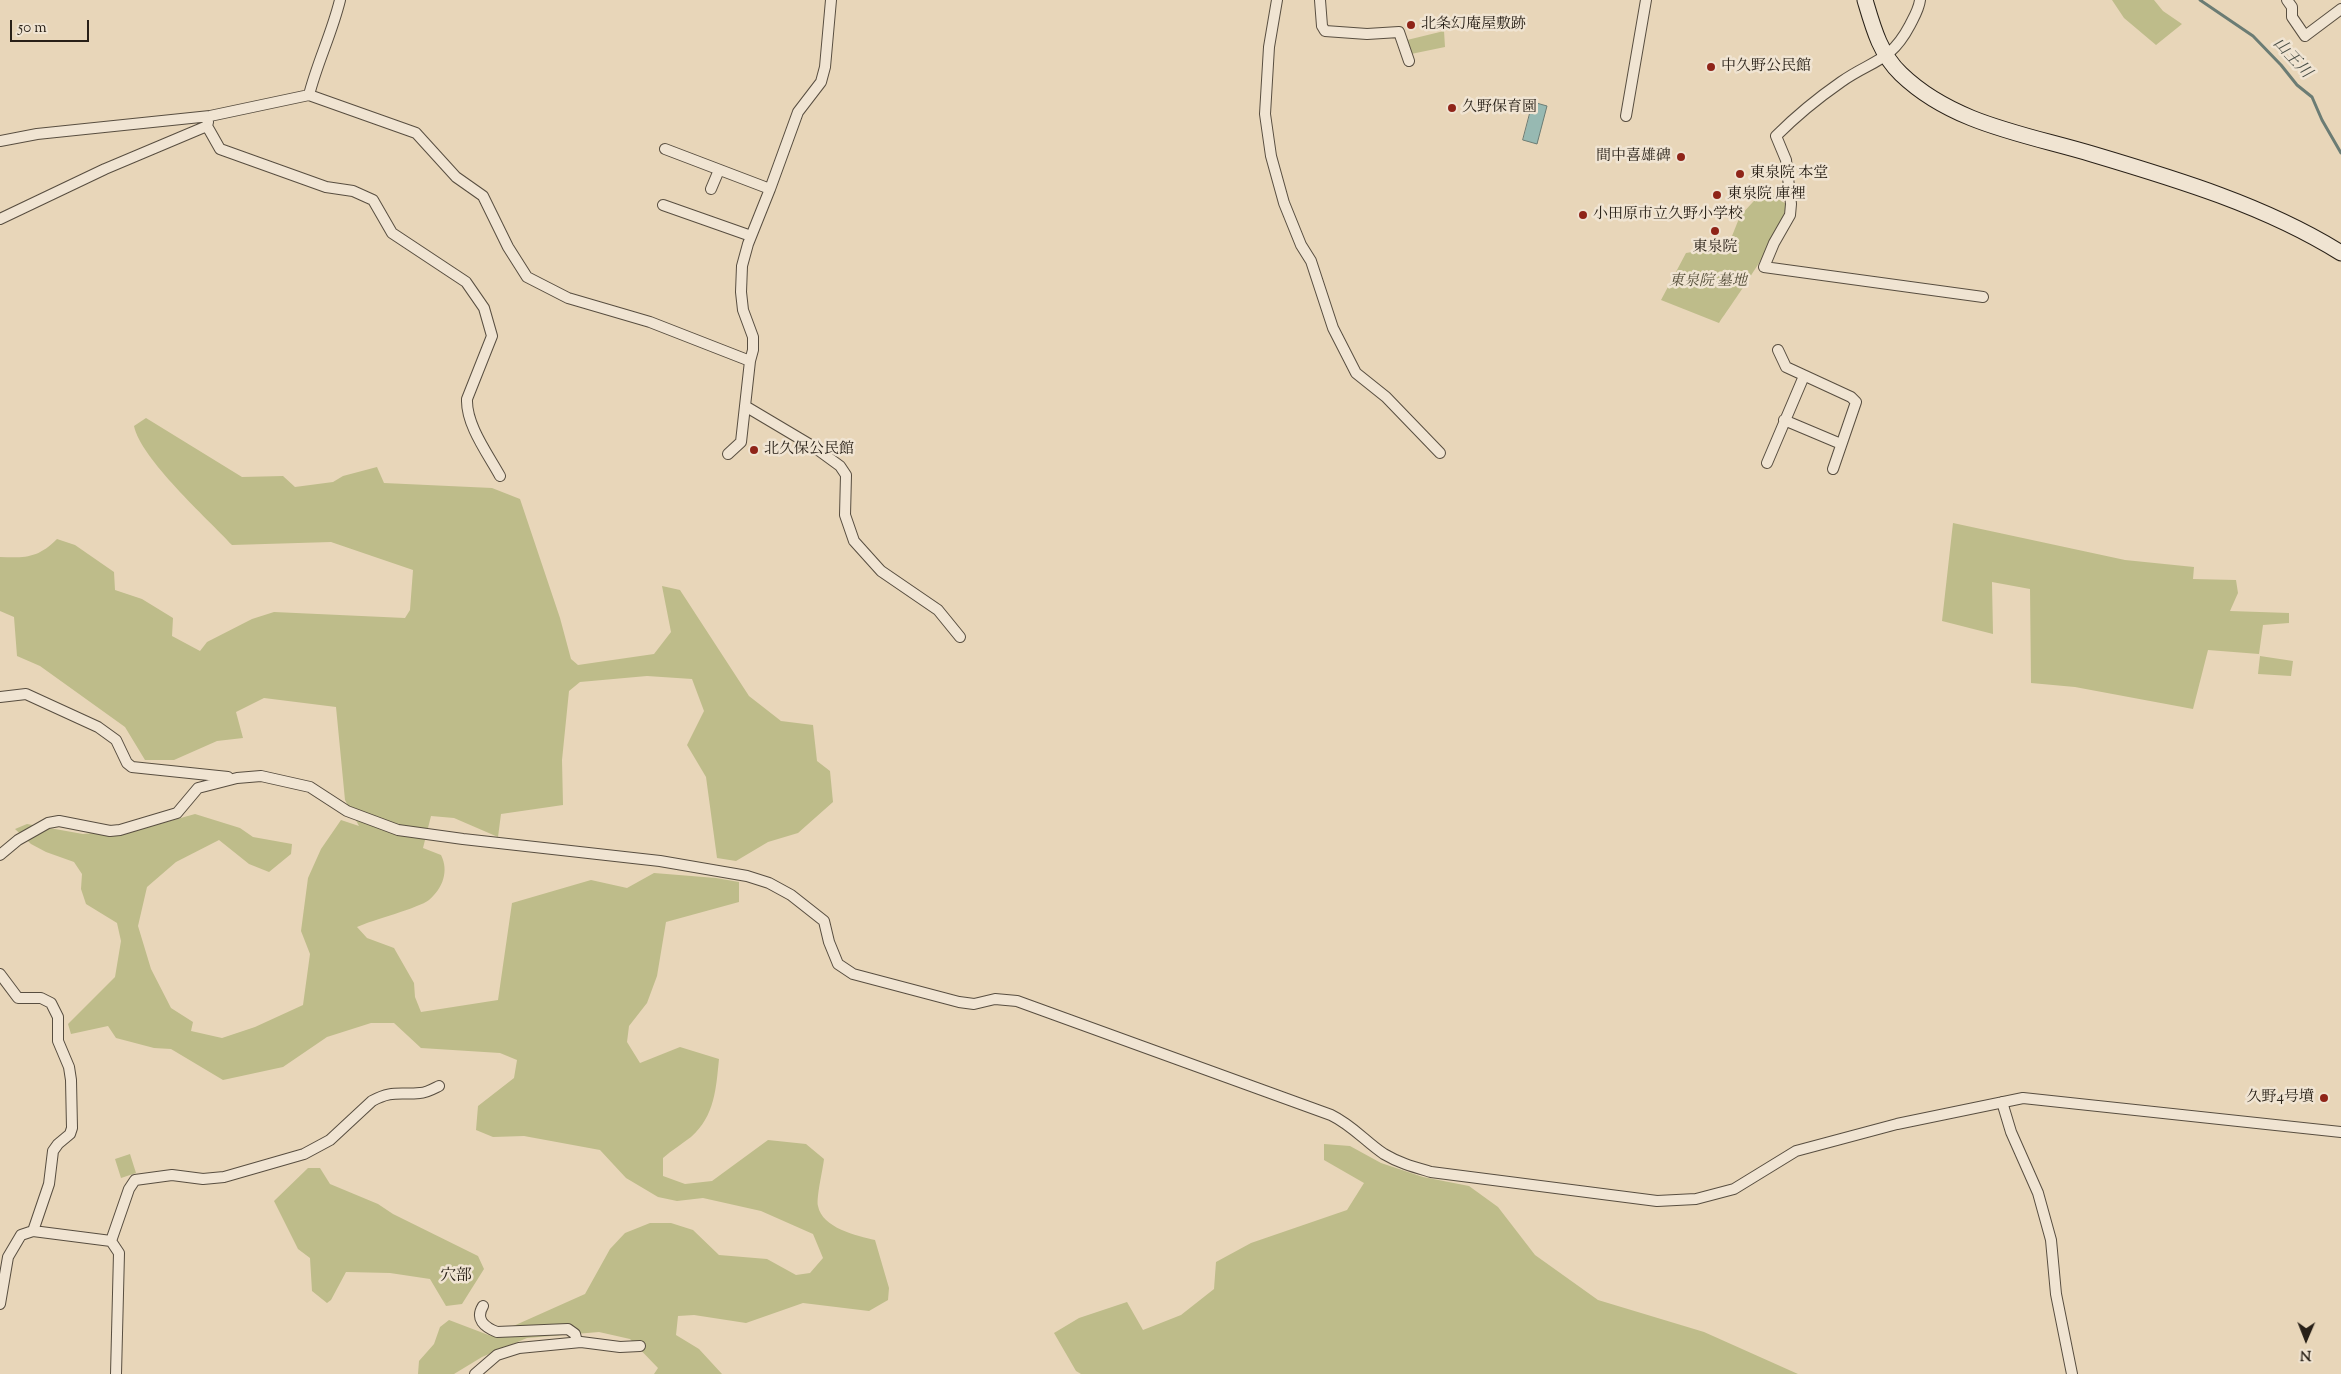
<!DOCTYPE html>
<html>
<head>
<meta charset="utf-8">
<style>
  body { margin:0 }
  #map { position:relative; width:2341px; height:1374px; overflow:hidden; background:#e8d6b9; font-family:"Sorts Mill Goudy",serif }
  canvas { display:block }
  .north { position:absolute; left:2281px; top:1314px; width:50px; height:50px; -webkit-text-stroke:4px #f0e4d2; paint-order:stroke; rotate:181deg; font-size:14px; font-weight:700; line-height:20px; text-align:center; color:#282017 }
  .north::after { content:''; display:block; margin:auto; width:18px; height:22px; background:#282017; clip-path:polygon(50% 0,100% 100%,50% 72%,0 100%) }
  .scale { position:absolute; left:10px; top:20px; width:79px; height:22px; box-sizing:border-box; border:2px solid #282017; border-top:0; padding-left:6px; font-size:15px; line-height:18px; white-space:nowrap; color:#282017; -webkit-text-stroke:4px #f0e4d2; paint-order:stroke }
</style>
</head>
<body>
<div id="map">
<canvas width="2341" height="1374"></canvas>
<div class="north">N</div>
<div class="scale">50 m</div>
</div>
<script>
const ctx = document.querySelector('canvas').getContext('2d');
ctx.lineJoin = 'round';
function paint(path, color) { ctx.fillStyle = color; ctx.fill(path, 'evenodd'); }
function strokePath(path, color, width, dash) { ctx.strokeStyle = color; ctx.lineWidth = width; ctx.lineCap = dash ? 'butt' : 'round'; ctx.setLineDash(dash || []); ctx.stroke(path); }
function write(font, color, halo, rows, align = 'center') {
  ctx.font = font + ' "Sorts Mill Goudy","Noto Serif JP",serif'; ctx.lineWidth = 5; ctx.setLineDash([]); ctx.textBaseline = 'middle'; ctx.strokeStyle = halo; ctx.fillStyle = color; for (const [text, x, y, turn = 0] of rows) {
    ctx.save(); ctx.translate(x, y); ctx.rotate((+turn || 0) * Math.PI / 180); ctx.textAlign = isNaN(turn) ? turn : align; if (halo) ctx.strokeText(text, 0, 0); ctx.fillText(text, 0, 0); ctx.restore();
  }
}
paint(new Path2D(`
  M2112,0H2154L2163,11L2182,24L2156,45L2124,18Z
  M1444,31L1445,47L1411,54L1407,40Z
  M1764,190L1786,204C1785,230 1736,298 1719,323L1661,300L1686,253L1728,246L1740,216Z
  M146,418L242,477L283,476L295,487L333,482L343,476L377,467L384,483L492,488L520,499L560,618L571,659L578,665L654,654L671,632L662,586L680,590L749,696L781,721L813,725L817,761L830,771L833,802L798,833L768,842L736,861L717,858L706,777L687,745L704,711L692,679L647,676L580,682L569,691L562,760L563,805L501,814L498,837L454,818L431,816L423,848L441,855C449,871 443,888 429,900C419,908 372,920 357,927L367,938L394,948L414,983L415,997L421,1012L498,1000L512,903L591,880L627,888L654,873L716,878L739,882V902L666,922L657,976L647,1003L629,1026L627,1042L640,1063L680,1047L719,1059C716,1088 715,1116 691,1137C682,1144 672,1150 663,1158V1176L685,1184L712,1181L768,1140L806,1144L824,1159C823,1169 816,1198 818,1206C822,1228 857,1236 875,1240L889,1288L888,1300L869,1311L803,1303L746,1323L694,1315L678,1316L676,1335L699,1349L722,1374H654L658,1368L630,1339L599,1332L527,1338L482,1357L454,1374H418L419,1361L434,1344L440,1327L449,1320L491,1336L585,1294L610,1249L625,1233L650,1223H671L693,1230L719,1255L767,1259L796,1275L810,1273L823,1258L813,1234L761,1211L703,1198L677,1201L658,1197L626,1178L600,1150L524,1136L493,1137L476,1130L478,1106L514,1078L517,1060L500,1053L421,1048L394,1023H371L327,1037L283,1067L223,1080L171,1049L154,1048L116,1038L108,1026L71,1034L68,1024L115,977L121,941L117,923L86,904L81,889L82,874L74,862L46,852L31,844L15,829L27,824L83,834L145,828L195,814L240,828L253,837L292,844L291,854L269,872L249,864L219,840L176,862L147,887L138,926L151,969L171,1008L193,1022L191,1031L222,1038L255,1027L303,1005L310,954L301,931L308,878L321,849L341,820L359,826L345,800L336,707L264,698L236,712L243,738L217,741L174,760H145L125,727L40,666L17,656L14,617L0,611V557C26,558 38,558 57,539L75,545L114,572L115,590L142,599L173,618L172,636L200,651L207,642L252,619L274,612L405,618L410,610L413,570L331,542L232,545C207,518 141,459 134,426Z
  M1953,523L2125,560L2194,567L2193,579L2236,580L2238,593L2230,611L2289,613V623L2263,625L2259,654L2208,650L2193,709L2075,687L2031,683L2030,589L1992,582L1993,634L1942,621Z
  M2260,656L2293,661L2291,676L2258,674Z
  M1324,1144L1350,1146L1381,1163L1423,1177L1469,1186L1498,1207L1535,1255L1598,1300L1704,1332L1798,1374H1081L1076,1371L1054,1333L1079,1318L1127,1302L1143,1330L1181,1315L1214,1289L1216,1262L1251,1243L1347,1210L1364,1183L1324,1160Z
  M130,1154L136,1173L121,1178L115,1159Z
  M308,1168H320L330,1184L378,1204L393,1214L478,1256L484,1269L462,1304L446,1306L430,1279L390,1273L346,1272L331,1300L327,1303L312,1291L310,1258L298,1249L274,1201Z`), '#bebc8a');
const water = new Path2D(`
  M1533,102L1547,106L1537,144L1523,140Z`);
paint(water, '#97b9b2');
strokePath(water, '#6b7c74', 1);
strokePath(new Path2D(`
  M2200,0L2253,36L2281,65L2297,85L2312,97L2322,120L2341,153`), '#6b7c74', 3);
const street = new Path2D(`
  M1277,0L1269,47L1265,114L1271,156L1284,203L1301,245L1311,261L1333,328L1356,373L1386,397L1440,453
  M1320,0L1322,26L1325,31L1367,34L1399,32L1409,61
  M1920,0C1919,9 1914,17 1910,25C1890,63 1872,60 1841,82C1818,98 1796,116 1776,136L1786,160L1791,204L1790,215L1774,243L1764,267L1983,297
  M2287,0L2292,7V17L2305,36L2341,9
  M309,95C317,63 332,33 340,0
  M1626,116L1646,0
  M207,126L220,149L326,187L353,191L373,200L392,233L466,282L484,308L492,336L467,399C466,425 488,454 500,476
  M0,141L37,134L210,116L309,95L416,133L456,177L483,196L508,247L527,277L568,298L650,322L750,361L753,350V337L743,310L741,292L742,266L748,244L770,189L798,112L821,82L825,67L831,0
  M665,149L770,189
  M711,189L719,170
  M663,205L751,236
  M0,219L105,169L207,126L208,122
  M1778,350L1786,367L1851,397L1856,402L1833,469
  M745,406L814,447L840,466L846,475L845,515L854,541L881,571L938,610L960,637
  M1784,420L1841,444
  M728,454L741,442L750,361
  M1767,463L1804,376
  M0,697L26,694L98,727L116,740L127,763L132,767L228,777
  M0,855L18,840L48,823L59,821L110,831L120,830L177,813L198,788L237,778L261,776L310,787L347,811L398,830L463,839L660,861L747,876L769,883L791,895L824,921L829,942L838,964L853,974L959,1002L974,1004L995,999L1017,1001L1331,1115C1352,1125 1366,1142 1384,1154C1399,1163 1414,1167 1431,1172L1657,1201L1696,1199L1734,1189L1796,1151L1897,1124L2023,1098L2341,1132
  M0,974L18,998H41L51,1003L58,1017V1041L69,1067L71,1080L72,1128L70,1134L58,1144L53,1151L49,1184L33,1231
  M2002,1102L2011,1132L2038,1193L2051,1240L2056,1294L2072,1374
  M111,1241L129,1189L135,1180L172,1175L203,1179L224,1177L304,1154L330,1140L372,1101C392,1090 399,1095 420,1093C426,1093 433,1089 439,1086
  M0,1304L8,1257L21,1235L33,1231L111,1241L119,1253L116,1374
  M483,1306C475,1319 484,1327 497,1332L568,1329L575,1334L577,1342
  M475,1374L497,1355L519,1348L581,1342L620,1347L640,1346`);
const secondary = new Path2D(`
  M1865,0C1873,27 1880,54 1901,74C1953,124 2025,134 2092,154C2176,179 2266,206 2341,253`);
strokePath(street, '#584e40', 12);
strokePath(secondary, '#282017', 17);
strokePath(street, '#f0e4d2', 10);
strokePath(secondary, '#f0e4d2', 15);
for (const [x, y, r, color] of [
  [1411,25,5,"#8f2418"],
  [1711,67,5,"#8f2418"],
  [1452,108,5,"#8f2418"],
  [1681,157,5,"#8f2418"],
  [1740,174,5,"#8f2418"],
  [1717,195,5,"#8f2418"],
  [1583,215,5,"#8f2418"],
  [1715,231,5,"#8f2418"],
  [754,450,5,"#8f2418"],
  [2324,1098,5,"#8f2418"]
]) { const dot = new Path2D(); dot.arc(x, y, r, 0, 2 * Math.PI); ctx.fillStyle = color; ctx.fill(dot); strokePath(dot, '#f0e4d2', 2); }
write('15px', '#282017', '#f0e4d2', [
  ["北条幻庵屋敷跡",1421,25],
  ["中久野公民館",1721,67],
  ["久野保育園",1462,108],
  ["間中喜雄碑",1671,157,"right"],
  ["東泉院 本堂",1750,174],
  ["東泉院 庫裡",1727,195],
  ["小田原市立久野小学校",1593,215],
  ["東泉院",1715,248,"center"],
  ["北久保公民館",764,450],
  ["久野4号墳",2314,1098,"right"]
], 'left');
write('italic 15px', '#554f3a', '#f0e4d2', [
  ["東泉院 墓地",1708,282]
]);
write('italic 16px', '#494e46', '#f0e4d2', [
  ["山王川",2291,59,47]
]);
write('16px', '#282017', '#f0e4d2', [
  ["穴部",456,1277]
]);
</script>
</body>
</html>
